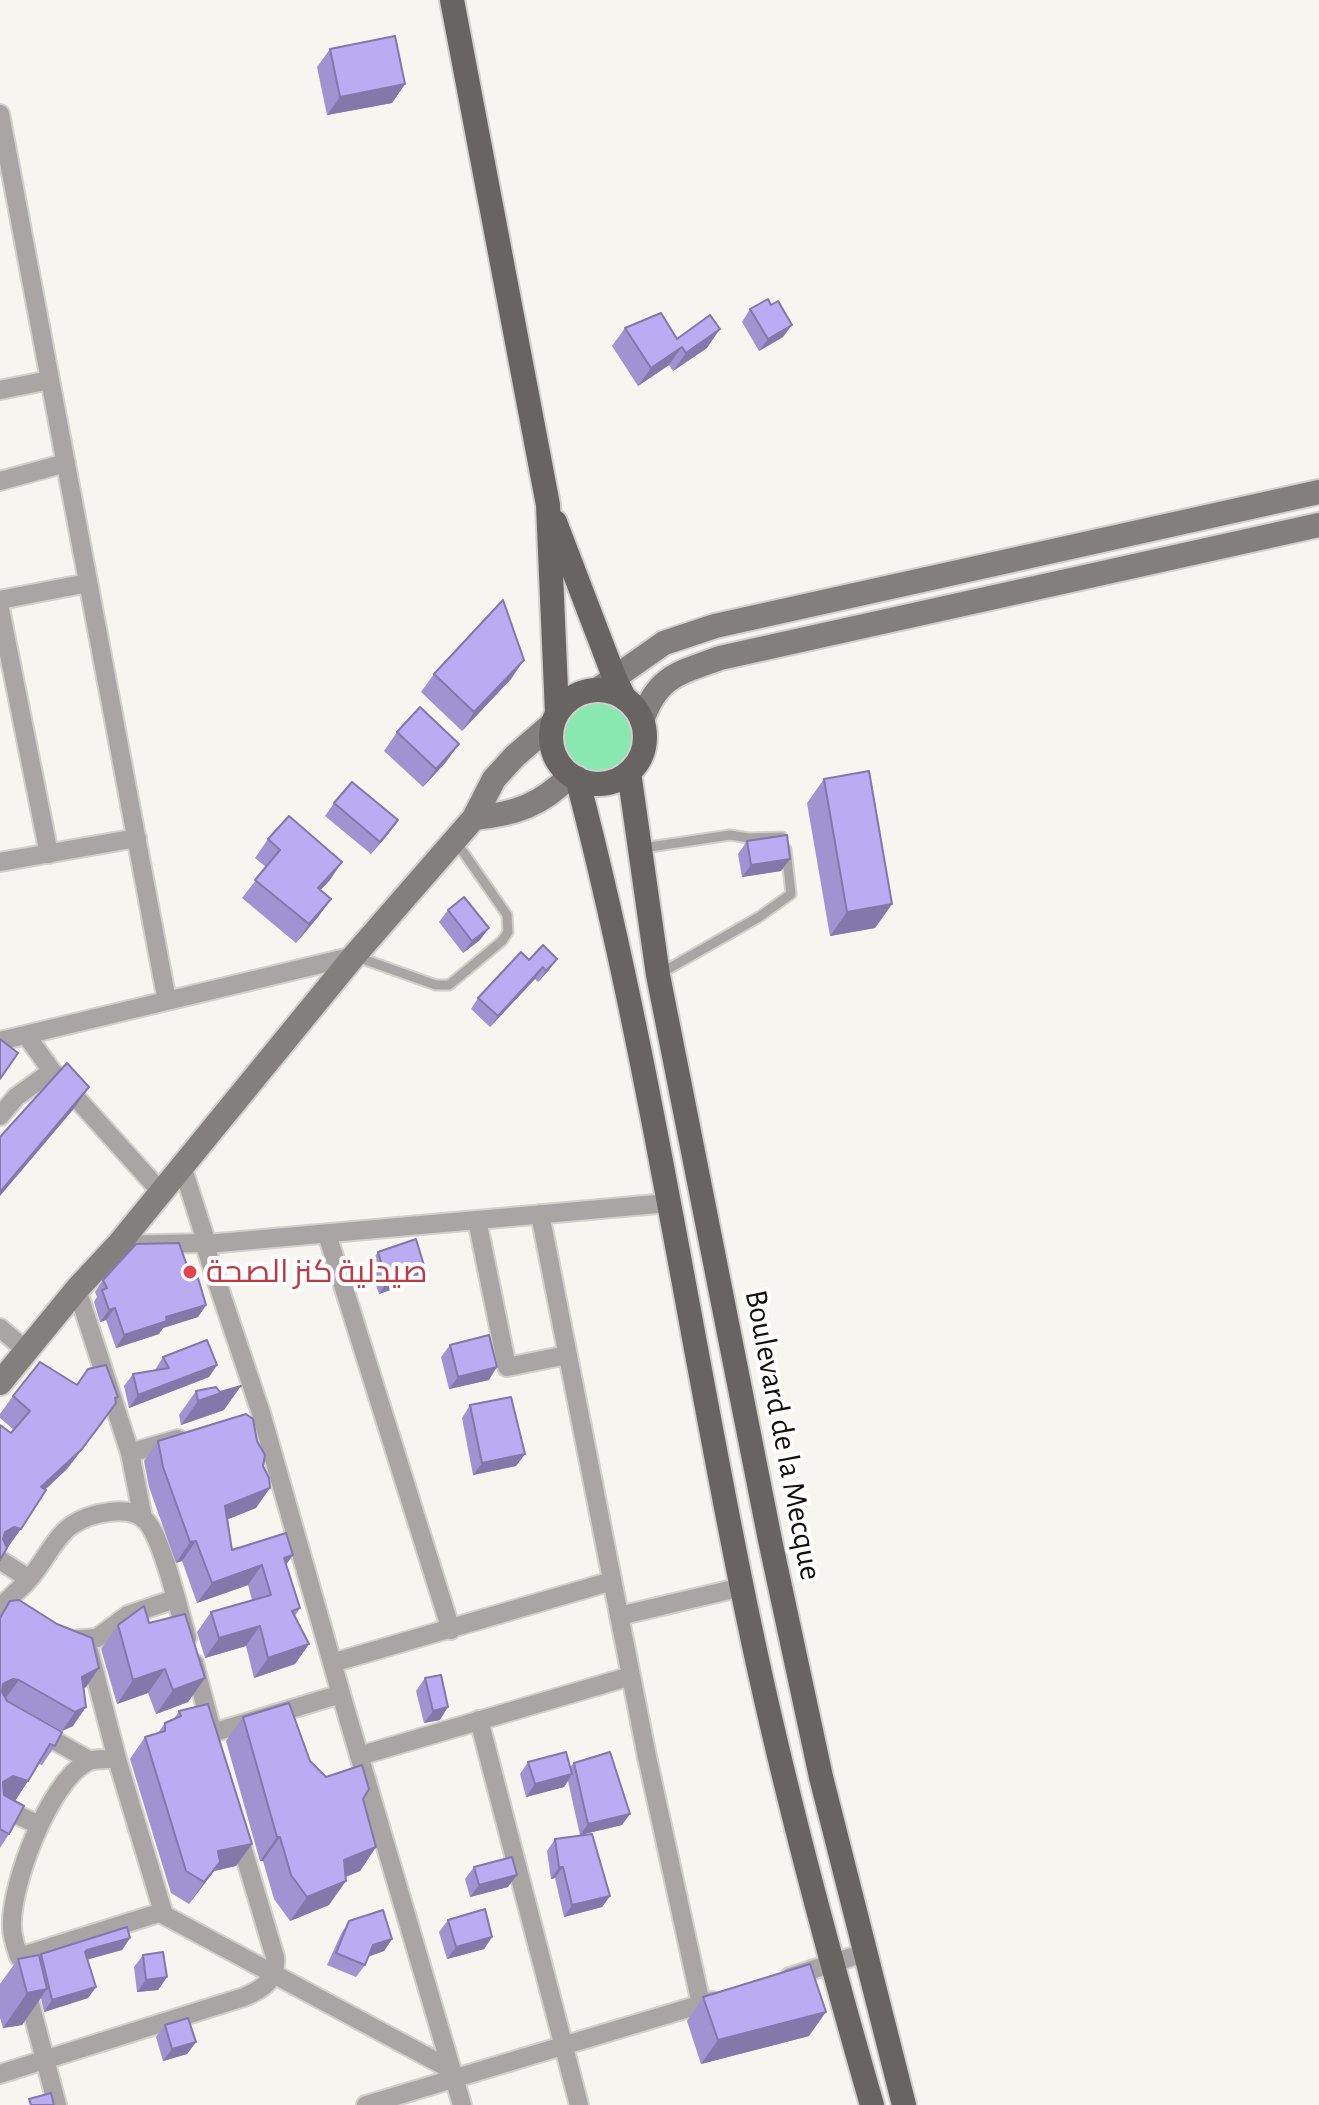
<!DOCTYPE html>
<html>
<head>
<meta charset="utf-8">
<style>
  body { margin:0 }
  canvas { display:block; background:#f6f5ef }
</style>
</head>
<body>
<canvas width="1319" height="2105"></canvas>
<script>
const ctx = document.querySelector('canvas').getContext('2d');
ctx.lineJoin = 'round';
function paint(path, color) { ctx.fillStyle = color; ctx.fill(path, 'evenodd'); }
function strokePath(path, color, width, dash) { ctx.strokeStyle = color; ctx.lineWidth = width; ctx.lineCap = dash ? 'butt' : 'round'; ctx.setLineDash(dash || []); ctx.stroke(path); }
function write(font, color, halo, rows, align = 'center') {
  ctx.font = font + ' "Alegreya Sans",Cairo,sans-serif'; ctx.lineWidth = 8; ctx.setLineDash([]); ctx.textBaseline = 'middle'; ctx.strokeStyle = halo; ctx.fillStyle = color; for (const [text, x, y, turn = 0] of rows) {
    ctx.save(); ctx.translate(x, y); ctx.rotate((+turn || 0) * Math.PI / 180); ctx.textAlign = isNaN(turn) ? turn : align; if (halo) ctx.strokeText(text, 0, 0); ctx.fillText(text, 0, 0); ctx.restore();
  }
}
paint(new Path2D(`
  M559 735a40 40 0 1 1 80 0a40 40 0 1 1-80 0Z`), '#89e7b0');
const lane = new Path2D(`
  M643,848L730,835L749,838L782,837
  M357,957L436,985H449L502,941L508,932L507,915L457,843
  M661,973L759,917L791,894L786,849`);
const street = new Path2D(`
  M0,114L167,1001
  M0,390L50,380
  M0,481L66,463
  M0,600L88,583
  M0,609L49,854
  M0,862L137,838
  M0,1041L354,956
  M52,1071L161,1192
  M0,1116L16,1097L52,1071L26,1035
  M182,1166L207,1244L204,1243L261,1413L341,1694L212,1733
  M540,1214L647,1757L701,2004
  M477,1220L507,1367L567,1355
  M327,1234L451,1630
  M207,1244L668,1203
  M118,1245L204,1243
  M77,1289L130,1453L143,1518
  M0,1328L27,1351
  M130,1453L178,1439
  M0,1560L29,1579
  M0,1609C9,1597 21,1589 30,1578C44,1562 55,1537 72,1525C90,1513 131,1503 147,1522C163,1541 179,1611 187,1638
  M619,1616L742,1587
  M69,1640L97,1638L128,1615L175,1599
  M89,1651L117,1759L164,1915L452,2070
  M194,1663L211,1727
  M332,1663L612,1581
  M341,1694L462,2105
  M0,1710L89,1760
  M479,1720L579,2105
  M359,1756L631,1676
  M117,1759C108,1759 94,1758 87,1762C49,1782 10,1886 12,1927C12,1937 16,1948 19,1957L162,1912
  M0,1807L39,1825
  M790,1977L864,1953
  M26,1988L57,2105
  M0,2074L244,1997C263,1989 277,1980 275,1957L238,1833
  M366,2105L712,2001`);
const secondary = new Path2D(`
  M597,690L664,643L715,626L1319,492
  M642,721C657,676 679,673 720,658L1319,525
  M474,818C516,814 541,805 571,775
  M0,1383L77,1289L118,1245L354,956L474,818L494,779L515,756L552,724`);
const primary = new Path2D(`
  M452,0L548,505L557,713
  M555,522L615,679L625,699
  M551 737a47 47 0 1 1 94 0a47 47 0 1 1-94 0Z
  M629,772L658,975L770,1540L821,1777L904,2105
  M577,778C650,1056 690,1341 749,1622C783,1785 826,1945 872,2105`);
strokePath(lane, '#d1d0cb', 13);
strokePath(street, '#d1d0cb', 22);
strokePath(secondary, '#d1d0cb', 28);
strokePath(primary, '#d1d0cb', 28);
strokePath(lane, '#a8a5a4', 9);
strokePath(street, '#a8a5a4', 18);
strokePath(secondary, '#837f7d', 24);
strokePath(primary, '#686462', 24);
paint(new Path2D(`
  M330,49L405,84L392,103L327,115L317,67Z
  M750,309L783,337L759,351L742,322Z
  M625,328L677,339L707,348L673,371L669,365L638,386L612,346Z
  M434,674L511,679L462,731L421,692Z
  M397,732L446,762L423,787L384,751Z
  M824,779L892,904L875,928L830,936L807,803Z
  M334,803L389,833L371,854L325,816Z
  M268,839L330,880L320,890L331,899L318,917L296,943L242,898L266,867L255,858Z
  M747,841L781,871L742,877L738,854Z
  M448,910L480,940L463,953L439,922Z
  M529,960L549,970L538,982L535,979L490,1027L471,1009L478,998Z
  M378,1252L417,1281L379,1294L369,1265Z
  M103,1280H192L206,1305L198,1317L163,1328L159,1334L116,1348L106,1320L100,1322L94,1302L97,1297L95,1292Z
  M450,1345L489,1380L449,1389L441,1357Z
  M163,1357L217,1365L209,1377L129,1408L124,1386L133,1374L155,1370Z
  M77,1384L116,1400L102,1424L67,1469L45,1490L6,1550L11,1433L14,1430L0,1418V1414L13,1396Z
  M196,1391L224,1410L181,1425L179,1415Z
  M470,1405L525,1454L516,1466L473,1475L462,1418Z
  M158,1441L256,1508L228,1519L232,1550L286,1565L300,1608L295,1616L309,1644L295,1664L254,1678L246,1646L205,1658L197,1632L211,1612L252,1600L248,1585L197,1603L182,1561L176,1563L149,1487L144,1461Z
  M10,1601L99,1668L86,1687L84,1688L73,1726L62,1731L6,1700L55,1746L42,1765L39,1764L15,1801L9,1834L0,1848V1615Z
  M149,1623L205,1678L188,1702L156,1714L148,1693L117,1704L101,1649L118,1625Z
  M425,1678L440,1720L424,1723L416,1691Z
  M179,1711L236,1866L214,1871L189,1904L171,1893L130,1759L145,1737L158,1733L165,1723L174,1719Z
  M243,1717L310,1761L326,1777L363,1799L376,1847L360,1871L346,1877L329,1905L290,1921L274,1899L263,1861H260L226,1741Z
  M528,1762L570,1767L574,1763L622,1825L580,1835L568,1781L564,1787L526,1797L520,1774Z
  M555,1839L610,1896L602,1907L564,1917L555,1878L551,1879L547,1851Z
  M474,1867L508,1887L470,1897L465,1879Z
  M448,1920L492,1937L484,1949L447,1959L439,1932Z
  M349,1921L392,1939L384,1951L368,1956L365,1965L356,1977L327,1965L341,1934Z
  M130,1938L122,1950L87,1959L96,1987L88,1998L44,2012L41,1998L22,2025L3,2028L0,2018V1984L18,1959L39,1956L41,1954Z
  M143,1955L167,1977L158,1990L137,1992L134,1967Z
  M703,1997L809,2036L701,2064L687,2021Z
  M165,2025L196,2042L187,2054L163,2061L156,2037Z`), '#9f94d1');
paint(new Path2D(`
  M405,84L392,103L327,115L340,97Z
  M792,325L783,337L759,351L768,339Z
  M720,329L707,348L673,371L686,353Z
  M682,347L669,365L638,386L651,368Z
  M524,660L511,679L462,731L474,712Z
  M459,744L446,762L423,787L436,769Z
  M398,820L389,833L371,854L380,842Z
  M790,859L781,871L742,877L751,865Z
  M342,862L330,880L305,906L318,888Z
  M331,899L318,917L296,943L309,924Z
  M892,904L875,928L830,936L847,912Z
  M489,928L480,940L463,953L472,941Z
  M557,959L549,970L538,982L546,971Z
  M543,967L535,979L490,1027L498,1016Z
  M89,1087L72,1111L0,1196V1192Z
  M425,1269L417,1281L379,1294L387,1282Z
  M206,1305L198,1317L163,1328L159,1334L116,1348L124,1335L166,1317Z
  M115,1308L106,1320L100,1322L109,1310Z
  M217,1365L209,1377L129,1408L138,1395Z
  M497,1367L489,1380L449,1389L458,1377Z
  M241,1386L224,1410L181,1425L198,1401Z
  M116,1403L67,1469L26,1507L41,1487Z
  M525,1454L516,1466L473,1475L482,1463Z
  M270,1488L256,1508L211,1526L225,1506Z
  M14,1527L21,1529L6,1550L0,1548L5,1532Z
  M196,1541L182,1561L176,1563L190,1542Z
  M293,1555L279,1575L284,1558Z
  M262,1565L248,1585L197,1603L212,1583Z
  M260,1626L246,1646L205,1658L219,1638Z
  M309,1644L295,1664L254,1678L268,1658Z
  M99,1668L86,1687L68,1696L82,1677Z
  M165,1669L148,1693L117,1704L133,1680Z
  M205,1678L188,1702L156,1714L173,1690Z
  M13,1679L19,1680L5,1699L0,1698L3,1684Z
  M86,1707L73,1726L62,1731L75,1712Z
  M448,1707L440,1720L424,1723L433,1711Z
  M572,1774L564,1787L526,1797L535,1784Z
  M13,1776L28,1781L15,1801L0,1795L3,1782Z
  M630,1814L622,1825L580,1835L588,1824Z
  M277,1837H280L263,1861H260Z
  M252,1844L236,1866L214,1871L189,1904L204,1882L218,1851Z
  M376,1847L360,1871L327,1884L344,1860Z
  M559,1867H563L555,1878L551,1879Z
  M517,1875L508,1887L470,1897L479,1885Z
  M346,1881L329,1905L290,1921L307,1897Z
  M610,1896L602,1907L564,1917L572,1905Z
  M492,1937L484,1949L447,1959L456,1947Z
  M130,1938L122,1950L79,1962L87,1950Z
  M392,1939L384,1951L365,1958L373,1945Z
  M167,1977L158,1990L137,1992L146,1980Z
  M96,1987L88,1998L44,2012L52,2000Z
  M47,1989L22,2025L3,2028L27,1993Z
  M826,2012L809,2036L701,2064L718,2040Z
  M196,2042L187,2054L163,2061L172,2049Z`), '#8278aa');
const building = new Path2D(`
  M395,36L405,84L340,97L330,49Z
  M768,299L771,305L778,301L792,325L768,339L750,309Z
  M661,313L677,339L710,315L720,329L686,353L682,347L651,368L625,328Z
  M503,600L524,660L474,712L434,674Z
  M420,707L459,744L436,769L397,732Z
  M869,771L892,904L847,912L824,779Z
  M352,782L398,820L380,842L334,803Z
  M289,816L342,862L318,888L331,899L309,924L255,880L280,850L268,839Z
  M787,835L790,859L751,865L747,841Z
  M464,897L489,928L472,941L448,910Z
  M543,945L557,959L546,971L543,967L498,1016L478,998L521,952L529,960Z
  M0,1039L18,1053L0,1079Z
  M67,1063L89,1087L0,1192V1137Z
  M416,1239L425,1269L387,1282L378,1252Z
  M179,1243L192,1280L198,1278L206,1305L166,1317L167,1321L124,1335L115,1308L109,1310L102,1290L107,1288L103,1280L136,1244Z
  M489,1335L497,1367L458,1377L450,1345Z
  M207,1340L217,1365L138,1395L133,1374L169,1368L163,1357Z
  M40,1362L77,1385L88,1369L106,1365L118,1397L115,1398L116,1403L82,1449L41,1487L46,1490L21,1529L14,1527L5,1532L3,1539L7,1548L0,1560V1425L11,1433L30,1411L13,1396Z
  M241,1386L198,1401L196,1391L216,1387L220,1392Z
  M511,1397L525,1454L482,1463L470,1405Z
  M246,1414L253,1419L257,1441L265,1455L263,1466L269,1478L270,1488L225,1506L232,1550L286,1533L293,1555L284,1558L300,1608L292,1611L309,1644L268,1658L260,1626L219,1638L211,1612L271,1595L262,1565L212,1583L196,1541L190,1542L163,1467L158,1441Z
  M19,1600L57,1624L92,1638L99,1668L82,1677L86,1707L75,1712L19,1680L13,1679L3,1684L2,1692L7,1701L62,1732L55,1746L50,1744L28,1781L13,1776L3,1782L4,1795L24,1806L9,1834L0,1829V1618L10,1601Z
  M144,1606L149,1623L185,1614L205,1678L173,1690L165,1669L133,1680L118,1625Z
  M441,1675L448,1707L433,1711L425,1678Z
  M289,1703L310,1761L326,1777L362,1765L369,1789L363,1799L376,1847L344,1860L346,1881L307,1897L291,1875L280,1837H277L243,1717Z
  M208,1704L252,1844L218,1851L220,1862L204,1882L186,1871L145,1737L165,1731V1723L181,1716L179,1711Z
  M566,1752L572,1774L535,1784L528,1762Z
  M610,1752L630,1814L588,1824L574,1763Z
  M592,1834L610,1896L572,1905L563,1867H559L555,1839Z
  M512,1857L517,1875L479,1885L474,1867Z
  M485,1909L492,1937L456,1947L448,1920Z
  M383,1910L392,1939L373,1945L365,1965L336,1953L349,1921Z
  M127,1927L130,1938L87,1950L85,1952L96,1987L52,2000L41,1954Z
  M163,1952L167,1977L146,1980L143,1955Z
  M39,1955L47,1989L27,1993L18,1959Z
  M810,1964L826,2012L718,2040L703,1997Z
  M188,2018L196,2042L172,2049L165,2025Z
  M51,2093L54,2105H31L29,2099Z`);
paint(building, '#b9acf3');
strokePath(building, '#8278aa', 2);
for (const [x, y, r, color] of [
  [190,1272,8,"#e0444e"]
]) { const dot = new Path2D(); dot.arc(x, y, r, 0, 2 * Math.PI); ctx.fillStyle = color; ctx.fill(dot); strokePath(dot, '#fff', 3); }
write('32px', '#be3a42', '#fff', [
  ["صيدلية كنز الصحة",206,1272]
], 'left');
write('32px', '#11100f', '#fff', [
  ["Boulevard de la Mecque",783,1435,79]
]);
</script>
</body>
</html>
